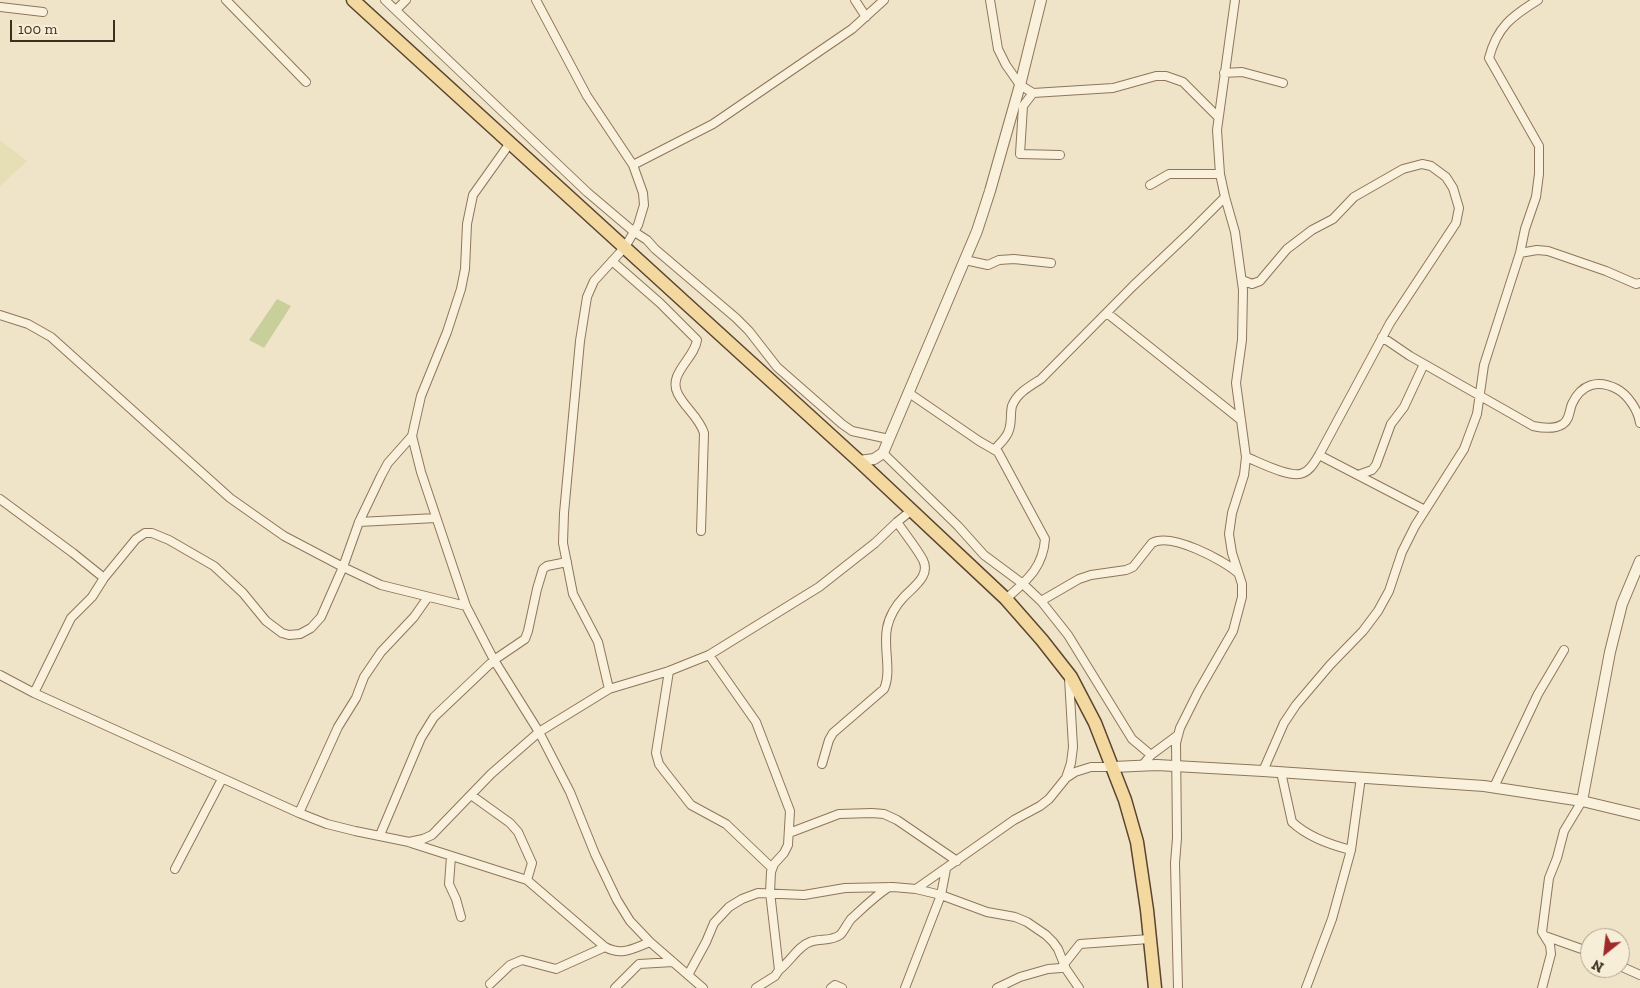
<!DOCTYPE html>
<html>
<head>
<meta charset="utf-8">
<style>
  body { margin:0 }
  #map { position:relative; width:1640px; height:988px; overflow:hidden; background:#f0e4c8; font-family:"Zilla Slab",serif }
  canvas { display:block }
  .north { position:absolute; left:1580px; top:928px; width:50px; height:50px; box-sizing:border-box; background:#f7eed8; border:1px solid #ada18e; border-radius:50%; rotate:209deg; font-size:14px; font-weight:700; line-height:20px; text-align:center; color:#3d2e20 }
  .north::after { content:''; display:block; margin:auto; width:18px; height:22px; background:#9e2a2b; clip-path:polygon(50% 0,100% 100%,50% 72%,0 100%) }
  .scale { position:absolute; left:10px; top:20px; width:105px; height:22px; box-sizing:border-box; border:2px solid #3d2e20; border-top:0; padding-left:6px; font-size:15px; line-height:18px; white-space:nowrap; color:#3d2e20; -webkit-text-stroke:4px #f7eed8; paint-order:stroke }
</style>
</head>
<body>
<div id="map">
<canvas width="1640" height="988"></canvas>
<div class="north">N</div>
<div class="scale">100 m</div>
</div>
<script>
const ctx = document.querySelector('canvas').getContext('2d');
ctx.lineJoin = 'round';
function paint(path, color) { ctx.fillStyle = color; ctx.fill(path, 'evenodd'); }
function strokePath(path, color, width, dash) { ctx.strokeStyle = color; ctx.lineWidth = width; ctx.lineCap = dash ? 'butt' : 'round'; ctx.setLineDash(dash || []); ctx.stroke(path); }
paint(new Path2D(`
  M0,140L27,161L0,186Z`), '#e6deb5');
paint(new Path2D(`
  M277,299L291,306L264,348L249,340Z`), '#c9cf9b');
const minor = new Path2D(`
  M226,0L306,82
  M385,0L587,192L633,231L647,240L655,249L736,318L749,331L777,367L842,424L852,431L889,439
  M536,0L587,96L633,165L643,193L644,205L638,225L625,247L594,281L587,297L580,341L564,513L563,543L573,594L598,642L609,689
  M855,0L866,17
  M990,0L998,49L1006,65L1020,85L1033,93L1113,88L1156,76H1166L1183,82L1218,117
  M0,7L43,12
  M396,10L406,0
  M1224,73L1242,72L1283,83
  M1033,93L1023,106L1020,154L1060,155
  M510,143L473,195L467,224L465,269L461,289L447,332L421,396L412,436L421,472L466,606L494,660L539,732L570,792L595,854L617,900L630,921L650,942L703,988
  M633,165L713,124L852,29L884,0
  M1150,185L1169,174H1220
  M1520,253L1537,250L1548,251L1606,271L1636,284L1640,283
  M965,260L988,265L999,260L1014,259L1051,263
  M612,261L660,303L697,340C695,358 667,374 678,394C685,408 699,417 704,433L701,531
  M1242,280L1252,284L1260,281L1287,249L1312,230L1333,219L1354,197L1403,169L1422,164L1431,166L1446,177L1453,188L1459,208L1456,223L1390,323L1319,455C1315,461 1311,470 1303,473C1291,479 1259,462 1246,457
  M1107,313L1241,420
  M0,315L28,324L51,337L230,498L284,536L343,567L381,585L466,606
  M1382,337L1410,356L1533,426C1542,428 1554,430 1563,424C1570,419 1569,411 1572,404C1581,384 1598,379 1617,389C1628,395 1638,410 1640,423
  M909,393L979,441L998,452L1045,539C1043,568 1026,581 1006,599
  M995,449C1000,443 1007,438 1009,430C1012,422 1010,414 1012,406C1017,393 1030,386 1041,379L1133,286L1189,233L1225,197
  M883,453L958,526L984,555L1023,584L1041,601L1068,635L1132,739L1151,755
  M1319,455L1425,510
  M1358,475L1372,470L1376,465L1391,424L1404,407L1424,364
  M0,499L73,553L104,578
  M359,522L436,518
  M1041,601L1079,579L1091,575L1126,570L1133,567L1152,543C1171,532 1223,560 1238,573
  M709,655L756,722L790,811L788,845L784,853L774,864L771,872L770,892L779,970L775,976L756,988
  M669,671L656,753L659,764L665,772L691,805L726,824L772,868
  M0,675L34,693L299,813L327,824L355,831L409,842L423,839L432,835L491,774L539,732L609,689L669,671L709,655L819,587L875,543L897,522L912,510
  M34,693L71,618L92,597L104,578L136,539L145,533H152L169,540L214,566L243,593L266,621L282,633L289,635L300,634L311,628L321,617L343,567L359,522L381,476L388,463L412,436
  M822,764L829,740L833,733L884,689C892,671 883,648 887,628C889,617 896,605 903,598C913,587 931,576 923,560C916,547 905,534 897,522
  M1142,766L1151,755L1178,735
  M1263,771L1284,723L1296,705L1330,665L1363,631L1378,611L1389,591L1402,552L1415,526L1464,449L1477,414L1484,365L1520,253L1525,229L1536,197L1539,174V146L1489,58C1497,27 1512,16 1538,0
  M1281,772L1292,822C1307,836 1331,845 1351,850
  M1066,778L1071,763L1073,747L1069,678
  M1494,787L1538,694L1564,650
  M471,795L510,823L518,832L532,863L527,880
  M299,813L338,727L356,698L364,677L381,652L414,617L428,597
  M789,833L839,814L872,813L884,814L897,820L957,861
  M380,835L421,738L434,717L494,660L525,639L528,631L537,589L543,569L547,566L567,562
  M411,843L527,880L605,947C622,956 632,949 650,942
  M451,856L449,884L456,899L461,917
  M175,869L222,779
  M916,889L1014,820L1040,806L1049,799L1066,778L1075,772L1091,767H1113
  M1545,936L1590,952
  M1620,966L1640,975
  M779,970C790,962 798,946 810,942C820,938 830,942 840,935C844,931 847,924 851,919C863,908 875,896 889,887
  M688,975L706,942L714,923L729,907L742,899L758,893L804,895L845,888L893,887L916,889L941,895L987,912L1015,917L1027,922L1046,935L1053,942L1058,949L1066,969L1079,988
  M490,984L510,965L522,960L556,969L605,947
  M615,988L639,964L673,962
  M831,988L835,985L842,988
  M905,988L941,895L946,869
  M997,988L1020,977L1048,969L1061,968L1080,944L1149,939
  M1178,988L1175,863L1177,838L1176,743L1180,728L1198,692L1233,631L1242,597V584L1232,553L1229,534L1232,513L1244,475L1246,457L1236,383L1242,340L1243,290L1235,232L1225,197L1220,174L1217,130L1235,0
  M1306,988L1332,919L1351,850L1361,777
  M1542,988L1551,954L1550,945L1542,932L1549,878L1557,858L1564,831L1582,801`);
const tertiary = new Path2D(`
  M859,461L874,459L883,453L977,231L990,191L1020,85L1041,0
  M1113,767L1157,765L1263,771L1484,786L1582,801L1640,815
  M1582,801L1610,652L1622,604L1640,561`);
const primary = new Path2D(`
  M353,0L859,461L1006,599L1042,640L1071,677L1095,723L1125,800L1137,842L1147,910L1155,988`);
strokePath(minor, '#8d765c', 10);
strokePath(tertiary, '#8d765c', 12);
strokePath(primary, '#5b4430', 15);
strokePath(minor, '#faf1dc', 8);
strokePath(tertiary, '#faf1dc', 10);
strokePath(primary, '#f3d9a0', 12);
</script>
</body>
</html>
